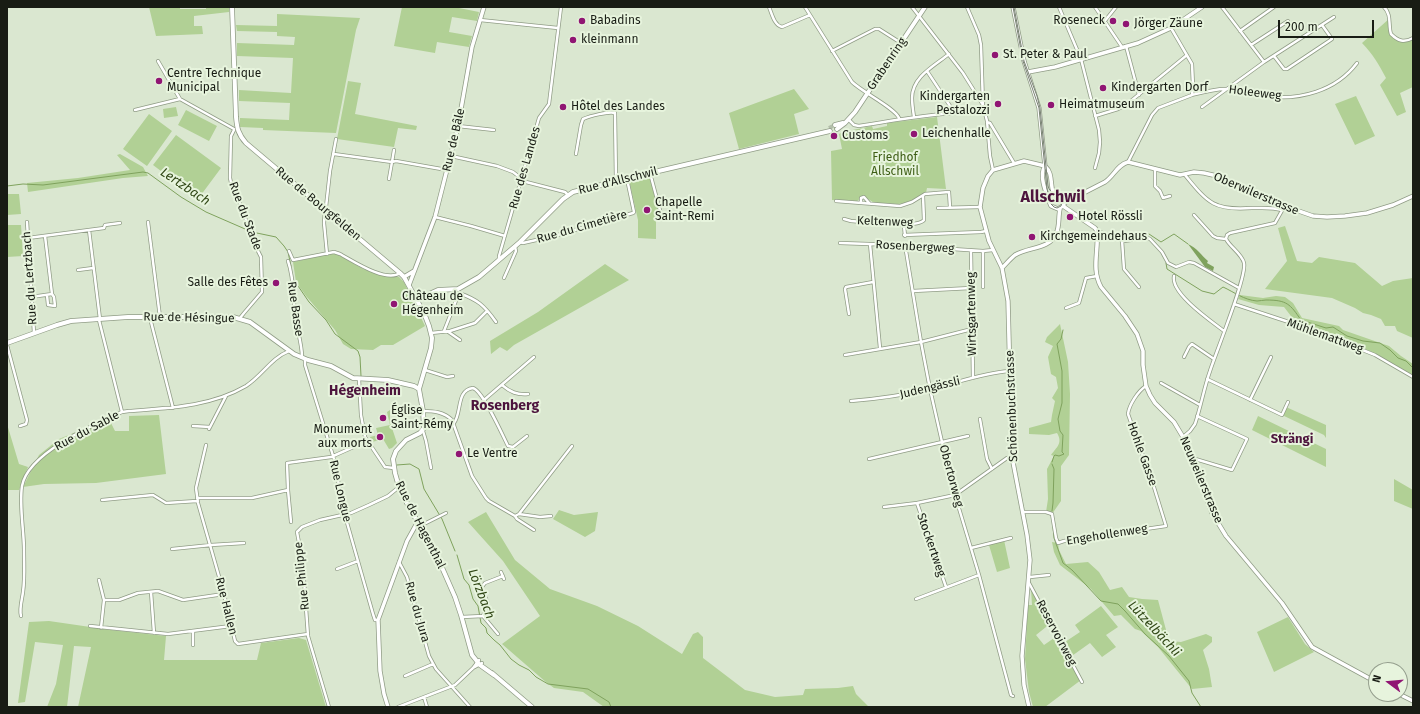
<!DOCTYPE html>
<html>
<head>
<meta charset="utf-8">
<style>
  body { margin:0 }
  #map { position:relative; width:1420px; height:714px; overflow:hidden; background:#dae7d0; font-family:"Fira Sans",sans-serif }
  canvas { display:block }
  .frame { position:absolute; inset:0; border:8px solid #181c14; pointer-events:none }
  .north { position:absolute; left:1368px; top:662px; width:40px; height:40px; box-sizing:border-box; background:#e7f4dd; border:1px solid #949e8d; border-radius:50%; rotate:286deg; font-size:11px; font-weight:700; line-height:16px; text-align:center; color:#181c14 }
  .north::after { content:''; display:block; margin:auto; width:14px; height:18px; background:#901573; clip-path:polygon(50% 0,100% 100%,50% 72%,0 100%) }
  .scale { position:absolute; left:1278px; top:20px; width:96px; height:18px; box-sizing:border-box; border:2px solid #181c14; border-top:0; padding-left:5px; font-size:12px; line-height:14px; white-space:nowrap; color:#181c14; -webkit-text-stroke:3px #e7f4dd; paint-order:stroke }
</style>
</head>
<body>
<div id="map">
<canvas width="1420" height="714"></canvas>
<div class="frame"></div>
<div class="north">N</div>
<div class="scale">200 m</div>
</div>
<script>
const ctx = document.querySelector('canvas').getContext('2d');
ctx.lineJoin = 'round';
function paint(path, color) { ctx.fillStyle = color; ctx.fill(path, 'evenodd'); }
function strokePath(path, color, width, dash) { ctx.strokeStyle = color; ctx.lineWidth = width; ctx.lineCap = dash ? 'butt' : 'round'; ctx.setLineDash(dash || []); ctx.stroke(path); }
function write(font, color, halo, rows, align = 'center') {
  ctx.font = font + ' "Fira Sans",sans-serif'; ctx.lineWidth = 4; ctx.setLineDash([]); ctx.textBaseline = 'middle'; ctx.strokeStyle = halo; ctx.fillStyle = color; for (const [text, x, y, turn = 0] of rows) {
    ctx.save(); ctx.translate(x, y); ctx.rotate((+turn || 0) * Math.PI / 180); ctx.textAlign = isNaN(turn) ? turn : align; if (halo) ctx.strokeText(text, 0, 0); ctx.fillText(text, 0, 0); ctx.restore();
  }
}
paint(new Path2D(`
  M149,7H180V9H206V7H229V12L194,16V26H202L203,34L156,36Z
  M402,7H454L479,12L477,21L452,17L449,32L472,36L469,47L437,42L435,53L394,46Z
  M277,14L360,18L356,30L336,133L263,130V128L240,127V118L289,120L290,103L239,101V90L291,93L293,58L237,56V43L294,45L295,37L277,36V32L237,31L236,25L277,26Z
  M1390,18L1391,34L1400,41L1412,39L1413,41V87L1400,93L1406,112L1397,116L1380,85L1386,78C1378,63 1374,56 1362,43Z
  M348,81L361,83L355,114L417,126L416,130L398,128L394,147L337,139Z
  M794,89L809,109L794,114L799,134L739,149L729,113Z
  M1356,96L1375,136L1355,145L1335,104Z
  M176,107L178,116L164,118L163,109Z
  M186,110L217,126L209,141L178,125Z
  M149,114L172,131L147,166L123,149Z
  M937,117L946,189L927,188L926,193L907,203L898,204L874,203L864,196L857,201L832,200L831,151L842,149L839,134L843,132L872,126L873,129L887,126V123Z
  M176,135L221,168L198,199L153,165Z
  M120,154L143,167L148,176L123,178L28,192L27,183L78,178L130,170L117,155Z
  M649,176L660,215L656,217V239L638,238V220L629,180Z
  M7,194H19L21,214L7,215Z
  M7,225H21L23,256L7,257Z
  M1285,226L1297,261L1312,263L1319,257L1355,263L1382,286L1393,281L1413,278V338L1397,331L1395,326H1385L1381,319L1371,315L1363,313L1355,308L1332,298L1265,289L1287,261L1278,228Z
  M333,253L337,254L363,269L381,275L399,277L404,282L425,326L393,345H381L373,350L351,349L343,344L335,330L306,296L296,282L293,262Z
  M605,264L629,280L514,345L507,351L500,347L491,354L490,341L538,312Z
  M1240,295L1263,298L1276,296L1285,297L1293,303L1302,318L1339,326L1343,330L1389,346L1401,356L1413,364V375L1375,354L1337,335L1306,326L1294,320L1284,307L1259,305L1238,299Z
  M1060,324L1068,362L1070,394L1069,455L1061,466V501L1052,514L1046,512L1048,499L1047,469L1054,456L1051,455C1057,447 1063,443 1057,433L1049,435L1029,434V428L1051,422L1052,415L1055,401L1052,398L1058,388L1056,377L1051,374L1048,357L1053,346L1045,342L1047,337Z
  M1286,407L1326,425V438L1324,435L1282,415Z
  M390,410V422L397,443L392,448L389,449L383,439L372,442L370,437L378,435L376,428L390,425L387,412Z
  M159,415L166,474L96,483L44,484L23,487L39,455L59,439L83,429L110,421L115,431H129V416Z
  M1258,416L1326,449V467L1252,430Z
  M7,424L19,464L28,467L19,490H7Z
  M1394,479L1413,490V509L1394,501Z
  M559,510L574,515L598,512L595,531L585,537L553,519Z
  M486,512L515,560L550,589L597,606L638,626L682,654L693,634L698,632L703,637V658L745,690L775,697L803,695L805,689L838,688L853,686L856,694L869,707H604L583,692L554,688L547,683L502,644L540,616L503,561L468,522Z
  M1004,540L1010,568L997,572L989,545Z
  M1052,542L1058,543L1059,550L1066,564L1088,562L1099,572L1110,590L1122,587L1129,597L1142,599L1158,600L1169,641L1181,642L1206,634L1212,637V642L1203,650L1209,669L1212,687L1192,689L1158,647L1141,631L1135,629L1121,615L1114,616L1091,589L1060,565L1054,552Z
  M1031,589L1051,623L1036,635L1044,645L1057,636L1062,644L1080,632L1075,625L1101,606L1118,627L1106,635L1116,647L1102,657L1090,643L1069,658L1081,680L1045,707H1033L1029,692L1025,659L1028,605H1032Z
  M1288,617L1305,644L1314,652L1274,672L1257,632Z
  M49,621L111,630L166,636L164,660H257L261,643L299,638L306,640L326,707H78L91,647L74,646L67,707H47L56,684L63,645L35,642L25,702L18,703L29,622Z`), '#b1d095');
paint(new Path2D(`
  M1188,244C1197,248 1201,255 1208,261L1207,263L1214,267L1213,271L1205,267Z`), '#7fa25d');
strokePath(new Path2D(`
  M7,186L23,184L43,185L143,172L148,173L181,197L206,212L252,232L276,237L284,246L288,252L291,266
  M1149,234L1161,242L1174,234L1188,244
  M1166,263L1167,269L1202,291L1214,294L1223,287C1234,292 1244,300 1257,301C1260,301 1263,300 1266,300C1287,300 1290,304 1301,320L1326,328L1333,327L1347,336L1363,341L1380,343L1390,350L1398,358L1406,361L1413,368
  M294,280L309,302L326,320L335,334L358,351L360,357L361,376
  M1052,462L1054,456L1055,455L1059,456L1064,454L1062,452L1063,435L1060,431L1058,419L1062,403V371L1057,344L1061,339L1063,330
  M397,465L410,464L419,469L424,489L442,519L455,551
  M1052,511L1053,503L1054,469L1052,464
  M1053,526L1054,538L1063,563L1072,570L1101,601L1118,604L1125,611L1145,634L1169,656L1189,681L1192,693L1201,707
  M457,555L464,579L469,585L473,599L478,606L481,623L486,628L487,633L494,640L500,645L511,659L519,665L529,670L536,677L548,684L588,689L609,702L611,707`), '#7fa25d', 1);
strokePath(new Path2D(`
  M829,128L835,125`), '#b3beaa', 4, [4, 2]);
const minor = new Path2D(`
  M769,7C772,14 774,25 782,27L810,15
  M805,7L852,82C862,92 895,108 899,118
  M912,7L963,73L983,105
  M967,7L979,35L981,45L983,105L987,121L990,156L993,170
  M1059,7L1081,59L1099,130L1100,142L1099,153L1095,168
  M1095,7L1122,47
  M1222,7L1264,62
  M1384,7C1392,15 1388,25 1391,34C1398,41 1404,43 1413,38
  M480,20L558,28
  M1104,22L1116,7
  M1240,31L1274,7
  M1251,45L1288,21
  M1126,46L1139,95
  M832,51L875,29H879L901,43
  M1274,56L1284,69H1287L1332,39L1322,25
  M158,61L180,99L234,129
  M927,71L954,112
  M1192,95C1203,92 1217,88 1229,89C1241,90 1253,94 1265,96C1299,101 1336,91 1357,63
  M1202,107L1264,62L1334,17
  M135,110L180,99
  M1095,116L1118,109L1126,105L1187,55
  M914,117C913,110 912,104 912,98C912,77 934,66 949,54
  M849,120L854,125L859,126C901,119 942,112 985,112
  M987,122L990,123L1014,163
  M458,126L494,130
  M234,130L231,136L230,178L232,187L243,210L250,235L261,257L262,292L244,313L240,318
  M334,154L392,162L394,150
  M576,154L581,125L583,119C590,116 609,111 615,113L616,181
  M451,156L497,166L513,172L526,182L565,192L568,195
  M1128,162L1152,115L1158,108L1192,95L1193,86L1192,64L1171,28
  M1155,169V186L1160,191L1163,198L1170,196
  M650,173L661,214L660,216L657,217
  M1185,175C1208,203 1214,211 1252,208C1263,208 1272,207 1282,210
  M389,179L392,162L396,161L447,170
  M836,201L900,206L912,202L925,194L949,192L950,207
  M861,203V198L864,197L870,204
  M938,208L980,207
  M324,209L326,207L330,171L336,139
  M325,210L324,223L327,254
  M1194,215L1213,236L1217,238L1226,239
  M435,217L471,226L505,236
  M844,219L851,221C864,222 917,229 924,220L923,196
  M27,222L34,333
  M148,222L160,317
  M904,226L905,236
  M89,230L100,319
  M1097,231L1124,241L1131,240L1143,236L1150,239L1162,252L1168,263L1176,267L1189,262L1194,263L1239,288
  M904,235L981,232L986,231
  M45,236L52,294L54,297L55,306L48,305L47,295
  M28,238L104,228L105,225L120,223
  M1122,240L1124,269L1139,287
  M520,242L523,243L554,236L633,213L634,212L627,179
  M840,243L869,244
  M289,251L293,260L334,252L340,254C353,261 386,283 400,273
  M906,251L921,342L930,389L942,442L955,495L979,575L1011,695L1013,696
  M971,251L973,378
  M983,251V287
  M499,260V256L539,118L549,104L561,7
  M288,261C294,278 293,296 295,314C296,328 302,342 302,357
  M78,270L93,268
  M1174,276C1170,293 1211,321 1224,331
  M504,278L516,251L515,247
  M913,291L971,288
  M459,293C478,300 484,305 496,322
  M31,297L52,294
  M1234,304L1310,329L1375,355L1413,377
  M1066,308L1079,303L1086,278L1097,276
  M849,314L845,289L846,287L873,282
  M150,318L173,408
  M99,320L122,412
  M444,331L459,293
  M447,331L460,340
  M431,333L450,331L475,323L487,311
  M7,345L27,420L26,424L20,426
  M880,348L870,244L906,246L983,251L993,250
  M845,355L921,342L972,329
  M1184,357L1189,347L1192,344L1214,359
  M305,359V365L334,459L344,512L373,614L375,620H378
  M425,370L447,377L453,376
  M359,379L361,415L365,437L385,467L394,468
  M1207,379L1282,415L1288,402
  M1161,383L1200,405
  M502,385C510,392 517,395 528,394
  M484,400L534,357
  M1250,400L1271,357
  M851,401C877,399 904,395 931,389C957,383 982,373 1009,371
  M423,411C434,411 444,412 452,420L472,476L486,498L489,501L515,516L517,519L534,530
  M980,419L987,459L992,469
  M454,423C462,413 456,390 473,388C483,391 502,434 508,446L513,447L527,436
  M193,426L210,427
  M209,429L226,396
  M423,431L426,441L431,468
  M1183,437L1190,431L1195,424C1201,406 1204,388 1210,371C1216,352 1247,277 1244,263C1242,254 1230,247 1226,239L1227,235L1230,233L1275,223L1284,207
  M206,445L196,488L198,503L224,594L235,641L238,644L308,634
  M1192,458L1232,470L1247,439L1197,416
  M869,459L968,436
  M197,498H252L288,490
  M102,500L153,495L166,503L197,501
  M917,503L946,587
  M884,507L917,503L955,495L1007,458L1012,457
  M1023,512H1046L1052,514L1056,538L1058,543L1064,541L1166,526L1153,484L1128,414C1129,405 1138,391 1146,386
  M519,514L540,517L551,516
  M515,516L519,514L572,446
  M291,522L288,490L287,463L331,457L367,441
  M420,526L446,513
  M971,548L1011,538
  M172,549L211,545L244,543
  M399,562L407,577L429,656L436,669L470,707
  M337,569L358,561
  M501,572L504,579
  M1030,577L1049,575
  M99,580L104,600L101,628
  M1029,583L1082,682
  M151,592L154,633
  M916,599L979,575
  M104,600H119L138,593L158,591L183,600L224,594
  M21,616C19,609 22,600 23,592C25,579 24,564 24,550C24,530 19,506 22,486C28,453 93,425 122,412L129,411C168,408 210,407 246,386C262,376 271,358 289,351
  M483,616L488,603L481,588L485,583L503,576
  M462,617L483,616L498,634
  M90,626L168,634L231,626
  M193,631V645
  M479,660L473,668L482,663
  M405,676L433,664
  M424,697L427,707
  M329,707L308,636L304,580L300,548L297,532L302,527L320,520L351,513L369,505L388,496L399,487
  M398,707L455,685L473,668`);
const tertiary = new Path2D(`
  M1013,7L1024,61L1039,108L1045,166C1038,176 1047,195 1051,206L1058,209L1063,206
  M1028,72L1055,67L1138,43L1171,28L1202,7
  M1045,166C1053,173 1050,183 1053,192C1056,197 1062,198 1064,205
  M1064,203L1105,182C1114,176 1117,165 1128,162L1180,175L1194,172L1204,173L1217,176L1253,195L1313,216L1327,217L1345,216L1367,213L1393,205L1413,196
  M1063,206L1095,228L1097,231C1099,250 1091,269 1101,287L1125,316L1137,334L1143,351V365L1146,386L1150,395L1155,403L1174,422L1183,437L1212,513L1226,536L1282,603L1312,647L1376,682
  M1002,268C1006,264 1010,259 1015,255C1028,247 1050,249 1056,234C1060,226 1058,217 1060,209
  M404,277L414,271
  M409,285L435,217L458,126L472,47L484,7
  M1399,694L1413,701
  M388,707L384,694L380,671L378,620L407,541L417,523
  M1029,707L1024,685L1022,656L1030,560L1027,535L1012,457L1008,301L1002,268L989,241L980,207L983,188L988,176L993,170L1024,161L1045,166`);
const secondary = new Path2D(`
  M232,7L236,117C237,128 238,134 246,143L400,273L404,277L424,313L429,326L432,338L431,348L419,389L423,411L424,428L420,433L406,440L396,451L393,459L395,473L399,487L410,509L433,547L455,597L461,615L472,655L480,665L494,675
  M835,125L843,123
  M837,129L845,123L855,112L925,7
  M416,300L438,290L458,289L479,277L520,242L563,199L573,192L650,173L830,131
  M7,343L57,325L71,321L128,317H233L250,322L294,354L308,360L331,366L353,378L388,380L414,386L419,389
  M492,673L532,707`);
strokePath(minor, '#909c86', 4);
strokePath(tertiary, '#909c86', 5);
strokePath(secondary, '#909c86', 5.5);
strokePath(minor, '#fff', 2.5);
strokePath(tertiary, '#fff', 3.5);
strokePath(secondary, '#fff', 4);
strokePath(new Path2D(`
  M1013,7L1023,61L1039,108L1047,189L1051,204L1054,207L1057,208L1061,206L1062,201C1058,194 1050,194 1048,186L1040,108L1037,96L1024,61L1014,7`), '#788172', 1);
for (const [x, y, r, color] of [
  [582,21,4,"#901573"],
  [1113,21,4,"#901573"],
  [1126,24,4,"#901573"],
  [573,40,4,"#901573"],
  [995,55,4,"#901573"],
  [159,81,4,"#901573"],
  [1103,88,4,"#901573"],
  [998,104,4,"#901573"],
  [1051,105,4,"#901573"],
  [563,107,4,"#901573"],
  [914,134,4,"#901573"],
  [834,136,4,"#901573"],
  [647,210,4,"#901573"],
  [1070,217,4,"#901573"],
  [1032,237,4,"#901573"],
  [276,283,4,"#901573"],
  [394,304,4,"#901573"],
  [383,418,4,"#901573"],
  [380,437,4,"#901573"],
  [459,454,4,"#901573"]
]) { const dot = new Path2D(); dot.arc(x, y, r, 0, 2 * Math.PI); ctx.fillStyle = color; ctx.fill(dot); strokePath(dot, '#e7f4dd', 1.5); }
write('12px', '#181c14', '#e7f4dd', [
  ["Babadins",590,21],
  ["Roseneck",1105,21,"right"],
  ["Jörger Zäune",1134,24],
  ["kleinmann",581,40],
  ["St. Peter & Paul",1003,55],
  ["Centre Technique",167,74],
  ["Municipal",167,88],
  ["Kindergarten Dorf",1111,88],
  ["Kindergarten",990,97,"right"],
  ["Pestalozzi",990,111,"right"],
  ["Heimatmuseum",1059,105],
  ["Hôtel des Landes",571,107],
  ["Leichenhalle",922,134],
  ["Customs",842,136],
  ["Chapelle",655,203],
  ["Saint-Remi",655,217],
  ["Hotel Rössli",1078,217],
  ["Kirchgemeindehaus",1040,237],
  ["Salle des Fêtes",268,283,"right"],
  ["Château de",402,297],
  ["Hégenheim",402,311],
  ["Église",391,411],
  ["Saint-Rémy",391,425],
  ["Monument",372,430,"right"],
  ["aux morts",372,444,"right"],
  ["Le Ventre",467,454]
], 'left');
write('12px', '#181c14', '#e7f4dd', [
  ["Grabenring",887,64,-56],
  ["Holeeweg",1255,93,7],
  ["Rue de Bâle",454,140,-77],
  ["Rue des Landes",525,168,-74],
  ["Rue d'Allschwil",618,181,-14],
  ["Oberwilerstrasse",1256,194,23],
  ["Rue de Bourgfelden",318,204,40],
  ["Rue du Stade",245,216,69],
  ["Keltenweg",885,222,2],
  ["Rue du Cimetière",582,227,-16],
  ["Rosenbergweg",915,247,3],
  ["Rue du Lertzbach",30,278,-94],
  ["Rue Basse",295,309,82],
  ["Wirtsgartenweg",972,314,-91],
  ["Rue de Hésingue",189,318,1],
  ["Mühlemattweg",1325,336,20],
  ["Judengässli",930,388,-13],
  ["Schönenbuchstrasse",1012,406,-92],
  ["Rue du Sable",87,431,-28],
  ["Hohle Gasse",1142,454,70],
  ["Obertorweg",951,476,75],
  ["Neuweilerstrasse",1201,480,67],
  ["Rue Longue",340,491,77],
  ["Rue de Hagenthal",420,525,63],
  ["Engehollenweg",1107,535,-9],
  ["Stockertweg",931,545,71],
  ["Rue Philippe",302,576,-96],
  ["Rue Hallen",226,606,76],
  ["Rue du Jura",417,612,74],
  ["Reservoirweg",1056,633,62]
]);
write('12px', '#3e5e15', '#e7f4dd', [
  ["Friedhof",895,158],
  ["Allschwil",895,172]
]);
write('italic 13px', '#314816', '#e7f4dd', [
  ["Lertzbach",185,187,34],
  ["Lörzbach",481,594,69],
  ["Lützelbächli",1154,629,47]
]);
write('bold 13px', '#4d143d', '#e7f4dd', [
  ["Strängi",1292,439]
]);
write('bold 14px', '#4d143d', '#e7f4dd', [
  ["Hégenheim",365,391],
  ["Rosenberg",505,406]
]);
write('bold 16px', '#4d143d', '#e7f4dd', [
  ["Allschwil",1053,198]
]);
</script>
</body>
</html>
